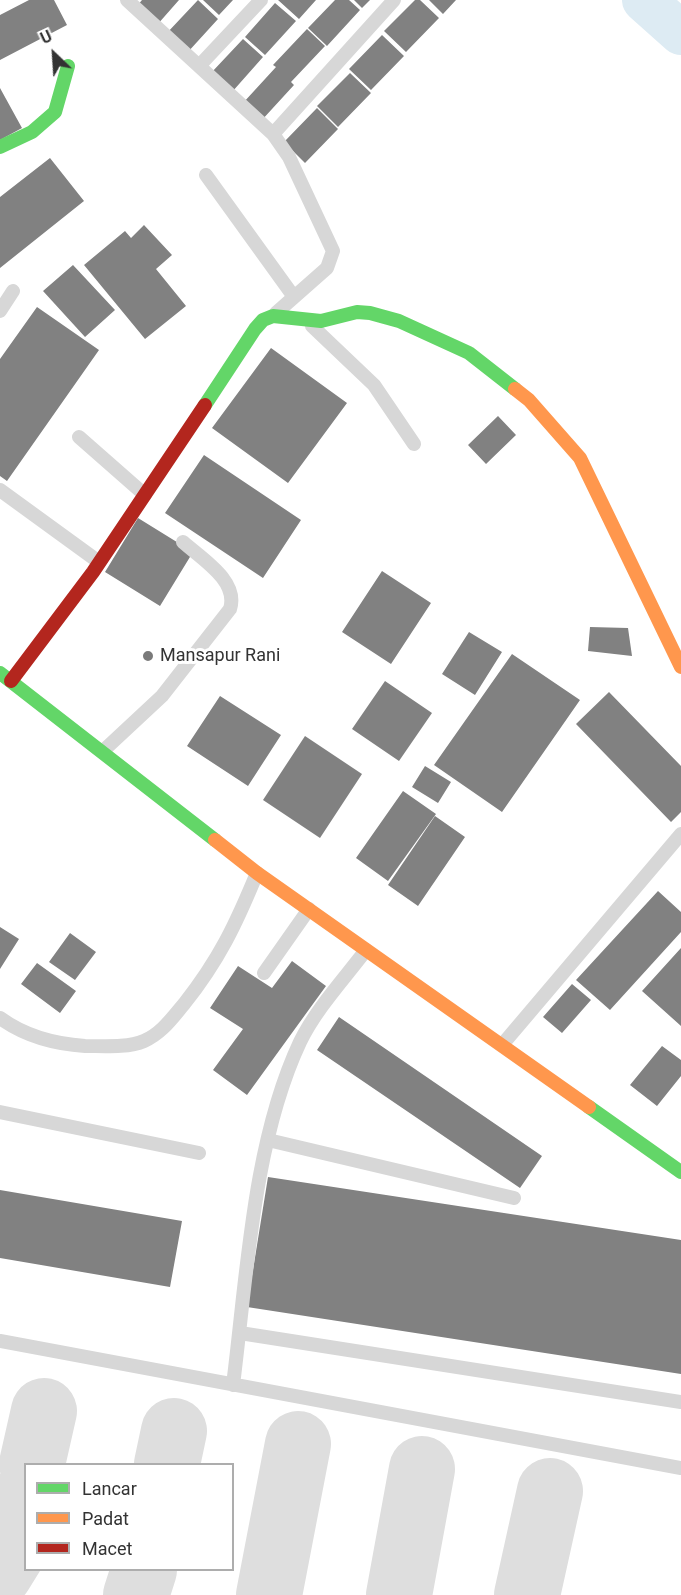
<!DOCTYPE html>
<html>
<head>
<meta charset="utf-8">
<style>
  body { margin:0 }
  #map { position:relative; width:681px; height:1595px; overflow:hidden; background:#fff; font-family:Roboto,sans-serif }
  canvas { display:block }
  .legend { position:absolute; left:24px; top:1463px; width:210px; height:108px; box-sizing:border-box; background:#fff; border:2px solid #adadad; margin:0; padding:8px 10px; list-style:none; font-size:18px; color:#333 }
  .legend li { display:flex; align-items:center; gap:12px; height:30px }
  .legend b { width:30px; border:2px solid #adadad }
  .north { position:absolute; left:24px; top:24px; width:60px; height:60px; -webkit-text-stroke:4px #fff; paint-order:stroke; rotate:335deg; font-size:16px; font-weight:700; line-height:24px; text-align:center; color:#333 }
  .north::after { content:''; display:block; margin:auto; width:21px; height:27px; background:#333; clip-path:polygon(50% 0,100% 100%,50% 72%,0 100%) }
</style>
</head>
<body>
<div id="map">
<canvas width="681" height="1595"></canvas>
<ul class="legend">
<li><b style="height:8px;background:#63d668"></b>Lancar</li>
<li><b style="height:8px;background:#ff974d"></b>Padat</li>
<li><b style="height:8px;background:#b3261e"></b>Macet</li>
</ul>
<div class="north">U</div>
</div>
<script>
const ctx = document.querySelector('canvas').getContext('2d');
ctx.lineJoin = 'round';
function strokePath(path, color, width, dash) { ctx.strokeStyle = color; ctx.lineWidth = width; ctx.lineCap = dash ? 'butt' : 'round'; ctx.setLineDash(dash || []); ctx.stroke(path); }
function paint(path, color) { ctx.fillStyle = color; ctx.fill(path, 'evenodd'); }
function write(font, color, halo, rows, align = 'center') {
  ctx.font = font + ' Roboto,sans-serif'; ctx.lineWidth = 6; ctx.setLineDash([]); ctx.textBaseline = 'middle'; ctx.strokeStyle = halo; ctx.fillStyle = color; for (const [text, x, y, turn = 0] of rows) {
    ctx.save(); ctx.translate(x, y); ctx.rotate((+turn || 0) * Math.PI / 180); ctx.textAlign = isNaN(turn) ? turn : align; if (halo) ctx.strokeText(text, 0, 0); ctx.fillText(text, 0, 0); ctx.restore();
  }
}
strokePath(new Path2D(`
  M644,0L681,33`), '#ddebf3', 44);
strokePath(new Path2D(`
  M32,1464L44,1411
  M167,1464L174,1431
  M0,1573L13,1552L26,1494
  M136,1595L144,1570
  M269,1595L298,1444
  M399,1595L422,1469
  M527,1595L550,1491`), '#dedede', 66);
paint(new Path2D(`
  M29,0H54L67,25L0,60V15Z
  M142,0H179L157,25L137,6Z
  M198,0L218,19L187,53L166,34Z
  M203,0H233L219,15Z
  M278,0H316L299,19Z
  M335,0H349L360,10L327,46L308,28Z
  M354,0H370L362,8Z
  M415,0H420L439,18L406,52L384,31Z
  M429,0H456L443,14Z
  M275,3L296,21L265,55L245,37Z
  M307,29L325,46L291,82L294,85L261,121L243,103L276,67L273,65Z
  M382,35L404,56L371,90L349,69Z
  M243,39L263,57L232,92L211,73Z
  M350,73L371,93L338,127L317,106Z
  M0,88L22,128L0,140Z
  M317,108L338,129L305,163L284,142Z
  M50,158L84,201L0,268V197Z
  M144,225L172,255L156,269L186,306L145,339L84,265L125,231L131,238Z
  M73,265L115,310L85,337L43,291Z
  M37,307L99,350L7,481L0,476V359Z
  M271,348L347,403L288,483L212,428Z
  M498,416L516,435L486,464L468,445Z
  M204,455L301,520L263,578L165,513Z
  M138,518L193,552L160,606L105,572Z
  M382,571L431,603L391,664L342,632Z
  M590,627L628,628L632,656L588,651Z
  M469,632L502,652L475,695L442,674Z
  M512,654L580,700L502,812L434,765Z
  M385,681L432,713L399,761L352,729Z
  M609,692L681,766V812L671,822L576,724Z
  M220,696L281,735L248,786L187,746Z
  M305,736L362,774L320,838L263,800Z
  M425,766L451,782L438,803L412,787Z
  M403,791L436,814L388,881L356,858Z
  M435,816L465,837L418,906L388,885Z
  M658,891L681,912V932L610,1010L576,980Z
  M0,927L19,939L0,969Z
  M70,933L96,952L75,980L49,962Z
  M681,948V1026L642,991Z
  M292,961L326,986L247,1095L213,1070L243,1029L210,1008L238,966L272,988Z
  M37,963L76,991L60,1013L21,984Z
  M572,984L591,1000L562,1033L543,1017Z
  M339,1017L542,1156L520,1188L317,1050Z
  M662,1046L681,1060V1076L657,1106L630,1085Z
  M268,1177L681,1240V1374L247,1307Z
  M0,1190L182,1221L170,1287L0,1258Z`), '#818181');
strokePath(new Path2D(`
  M127,0L273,134L289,157L333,251L327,268L276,313
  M199,66L261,0
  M273,134L394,0
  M206,175L294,297
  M0,311L13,291
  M312,326L374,385L414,444
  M79,437L145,495
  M0,490L99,562
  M103,751L162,696L230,609C239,581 202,559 183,542
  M264,973L309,909
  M0,1018C26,1037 54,1044 85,1046C103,1046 128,1048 144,1041C162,1033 172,1018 184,1004C219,960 236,924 257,873
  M502,1045L681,834
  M0,1112L199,1153
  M268,1140L514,1198
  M240,1333L681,1402
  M0,1341L681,1468
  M233,1385C247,1275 253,1142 300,1042C316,1009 344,979 366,950`), '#d7d7d7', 14);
strokePath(new Path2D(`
  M0,147L32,132L55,112L68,66
  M205,405L255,329L263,320L273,316L321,321L357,312L370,313L399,321L469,353L515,389
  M0,673L215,840
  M589,1107L681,1172`), '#63d668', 14);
strokePath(new Path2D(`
  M515,389L529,400L580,458L681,667
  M215,840L257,873L589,1107`), '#ff974d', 14);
strokePath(new Path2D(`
  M11,681L93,572L205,405`), '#b3261e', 14);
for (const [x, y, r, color] of [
  [148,656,6,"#7a7a7a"]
]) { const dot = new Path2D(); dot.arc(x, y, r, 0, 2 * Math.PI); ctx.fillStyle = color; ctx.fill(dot); strokePath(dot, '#fff', 2); }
write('18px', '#333', '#fff', [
  ["Mansapur Rani",160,656]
], 'left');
</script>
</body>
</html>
